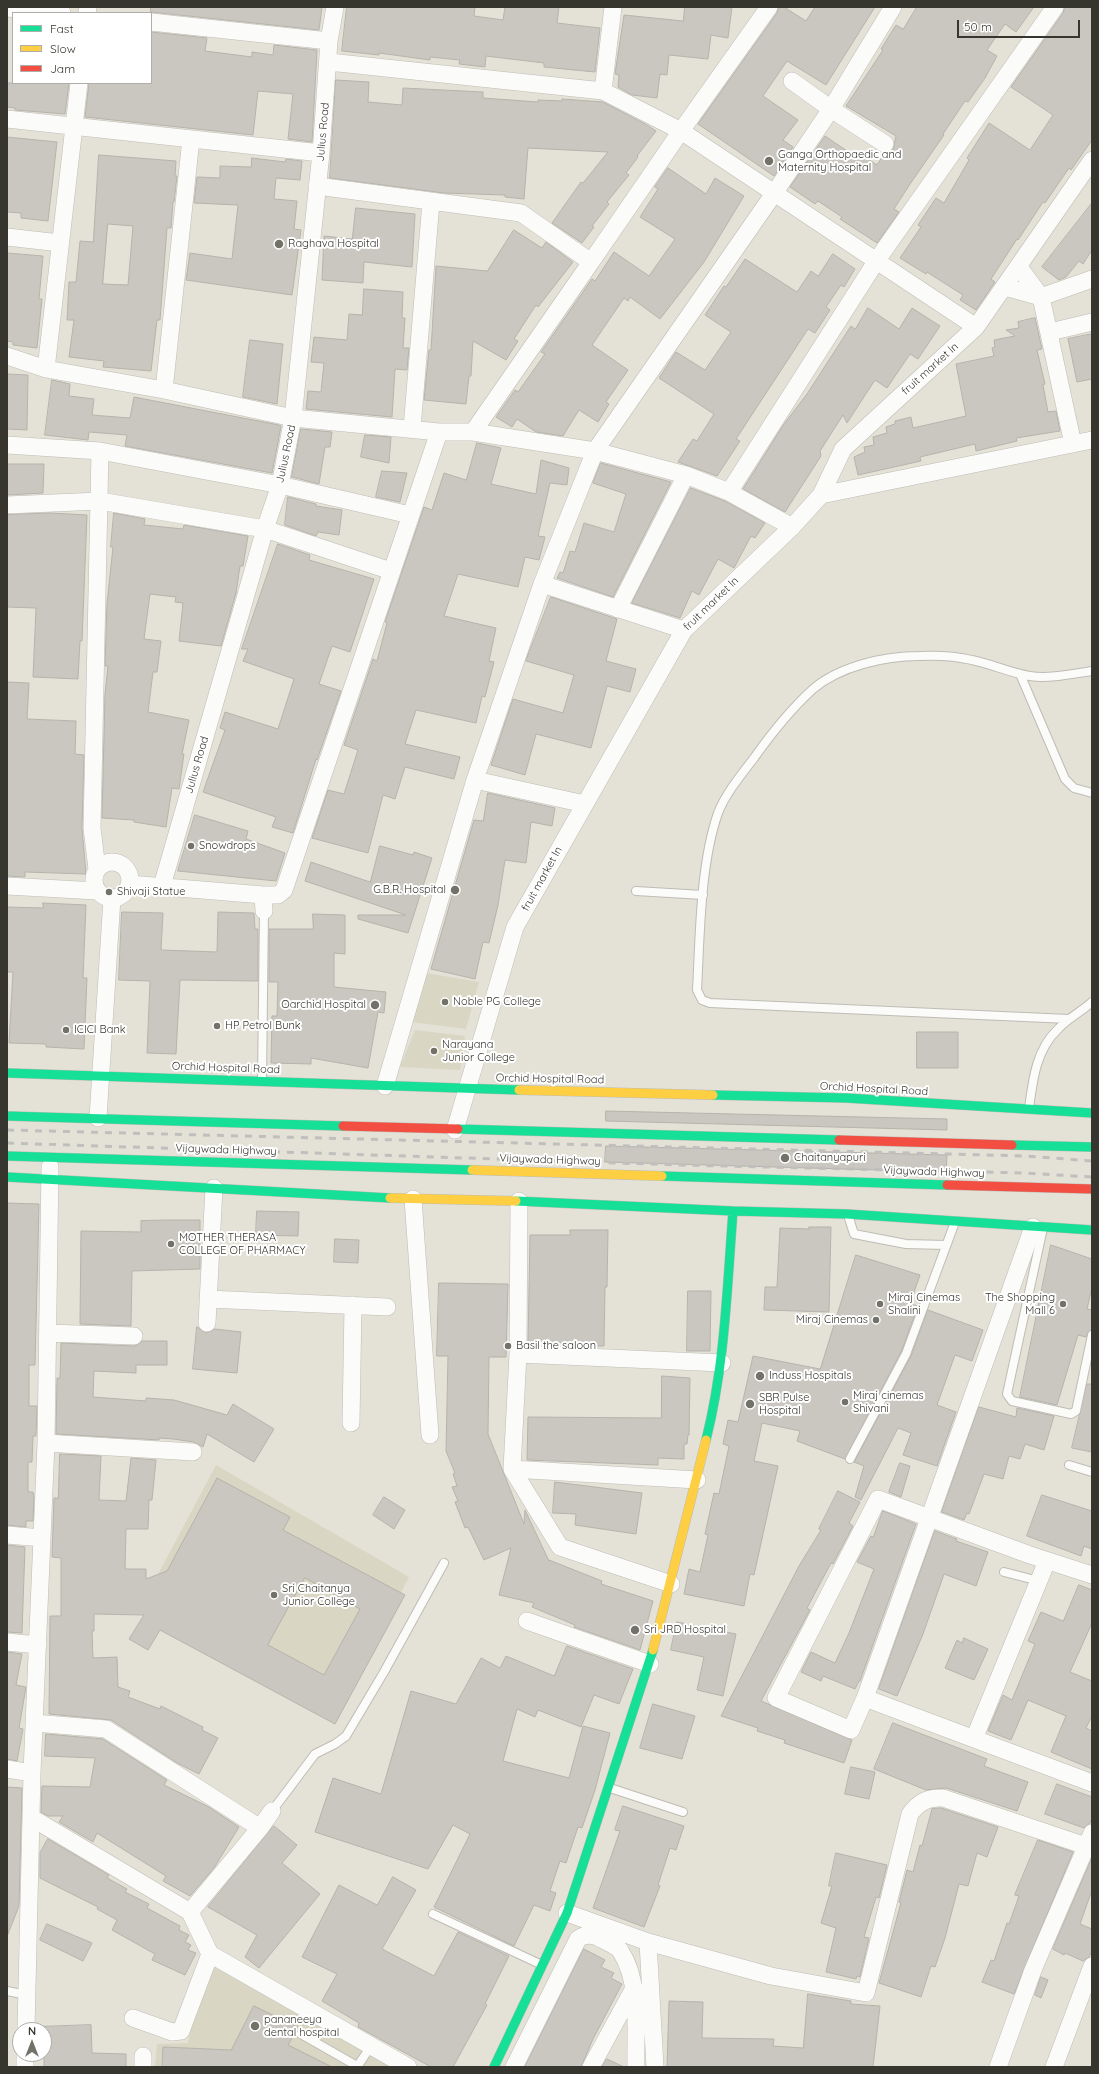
<!DOCTYPE html>
<html>
<head>
<meta charset="utf-8">
<style>
  body { margin:0 }
  #map { position:relative; width:1099px; height:2074px; overflow:hidden; background:#e4e2d7; font-family:Quicksand,sans-serif }
  canvas { display:block }
  .frame { position:absolute; inset:0; border:8px solid #36352e; pointer-events:none }
  .legend { position:absolute; left:12px; top:12px; width:140px; height:72px; box-sizing:border-box; background:#fff; border:1px solid #afaeab; margin:0; padding:5px 7px; list-style:none; font-size:12px; color:#36352e }
  .legend li { display:flex; align-items:center; gap:8px; height:20px }
  .legend b { width:20px; border:1px solid #afaeab }
  .north { position:absolute; left:12px; top:2022px; width:40px; height:40px; box-sizing:border-box; background:#fff; border:1px solid #afaeab; border-radius:50%; rotate:0deg; font-size:11px; font-weight:700; line-height:16px; text-align:center; color:#36352e }
  .north::after { content:''; display:block; margin:auto; width:14px; height:18px; background:#737269; clip-path:polygon(50% 0,100% 100%,50% 72%,0 100%) }
  .scale { position:absolute; left:957px; top:20px; width:123px; height:18px; box-sizing:border-box; border:2px solid #36352e; border-top:0; padding-left:5px; font-size:12px; line-height:14px; white-space:nowrap; color:#36352e; -webkit-text-stroke:3px #fff; paint-order:stroke }
</style>
</head>
<body>
<div id="map">
<canvas width="1099" height="2074"></canvas>
<div class="frame"></div>
<ul class="legend">
<li><b style="height:5px;background:#16e098"></b>Fast</li>
<li><b style="height:5px;background:#ffcf43"></b>Slow</li>
<li><b style="height:5px;background:#f24e42"></b>Jam</li>
</ul>
<div class="north">N</div>
<div class="scale">50 m</div>
</div>
<script>
const ctx = document.querySelector('canvas').getContext('2d');
ctx.lineJoin = 'round';
function paint(path, color) { ctx.fillStyle = color; ctx.fill(path, 'evenodd'); }
function strokePath(path, color, width, dash) { ctx.strokeStyle = color; ctx.lineWidth = width; ctx.lineCap = dash ? 'butt' : 'round'; ctx.setLineDash(dash || []); ctx.stroke(path); }
function write(font, color, halo, rows, align = 'center') {
  ctx.font = font + ' Quicksand,sans-serif'; ctx.lineWidth = 4; ctx.setLineDash([]); ctx.textBaseline = 'middle'; ctx.strokeStyle = halo; ctx.fillStyle = color; for (const [text, x, y, turn = 0] of rows) {
    ctx.save(); ctx.translate(x, y); ctx.rotate((+turn || 0) * Math.PI / 180); ctx.textAlign = isNaN(turn) ? turn : align; if (halo) ctx.strokeText(text, 0, 0); ctx.fillText(text, 0, 0); ctx.restore();
  }
}
paint(new Path2D(`
  M426,973L479,982L466,1029L412,1022Z
  M415,1030L465,1036L460,1070L400,1067Z
  M216,1465L409,1577L335,1722L138,1612Z
  M215,1967L349,2043L396,2067H155L157,2044L188,2043L195,2009Z`), '#d9d6c3');
const building = new Path2D(`
  M151,7H322L319,30L151,12Z
  M347,7H475L474,16L503,20L505,7H559L557,23L600,28L595,72L544,67V63L486,56L485,67L459,64L460,60L430,57V60L379,53V55L342,51Z
  M685,7H732L728,38L711,35L708,59L669,55L667,75L660,74L657,98L632,95L618,87L619,75L615,74L624,15L683,21Z
  M779,7H784L806,21L815,7H875L826,85L787,61L763,96L798,120L783,140L793,147L774,176L698,124L777,13Z
  M917,7H1034L1016,32L1005,24L987,50L997,56L985,78L968,102L965,101L943,134L944,135L910,184L894,209L899,212L877,243L840,219L842,217L818,201L815,204L790,187L825,136L853,155L856,151L877,165L884,154L893,150L896,136L846,106L883,50L881,49L896,25L903,29Z
  M1065,7H1092V140L1071,170L1069,168L1045,203L1043,202L1018,240L1017,239L991,279L995,282L976,310L960,300L963,295L927,272L926,274L900,258L921,227L918,225L936,198L944,203L969,160L967,158L989,123L1030,150L1053,115L1011,87L1063,13Z
  M151,32L207,38L205,51L252,57V52L273,55L274,45L317,50L312,142L288,139L293,94L258,91L253,135L85,117L89,83H151Z
  M336,80L369,82L368,102L402,105L403,88L483,92V98L538,102V100L562,101V99L603,102L647,125L656,131L637,156L638,157L626,173L629,175L607,202L609,204L592,226L594,227L582,243L552,223L581,182L583,183L608,152L528,148L524,199L505,197V195L444,193L330,178Z
  M7,83H69L65,114L15,110V108L7,107Z
  M7,137L57,142L48,221L21,218V213L7,212Z
  M99,155L176,161L175,176H177L174,202H173L171,228H167L160,320H157L151,371L103,367L104,361L69,357L74,320H67L69,282H76L80,241L93,242ZM108,224L133,226L128,285L103,284Z
  M252,158L285,162L286,159L302,161L300,180L276,178L274,199L297,201L294,229L301,230L292,295L186,280L190,253L232,259L238,205L194,203L197,177L220,178V166L251,167Z
  M668,168L706,194L715,178L744,196L704,262L660,319L630,297L628,301L624,298L592,345L628,370L606,402L609,404L598,422L579,410L563,436L536,432L517,419L512,427L496,417L515,390L518,392L545,354L541,352L592,279L595,281L614,252L649,276L675,239L640,217L658,189L655,187Z
  M1092,203V250L1083,264L1079,261L1066,277L1059,280L1042,267Z
  M356,208L415,214L412,267L364,262L363,283L322,280L324,236L352,239Z
  M514,230L542,248L546,242L573,262L538,307L536,305L514,339L518,341L506,360L473,341L471,376H469L466,404L424,400L429,350H431L436,266L487,271Z
  M7,253L43,256L39,299H42L37,348L13,345V342L7,341Z
  M833,254L855,269L844,287L841,285L826,307L830,310L815,333L808,329L736,439L740,441L717,476L678,462L693,439L697,441L714,414L659,378L676,352L705,370L731,332L705,315L724,286L726,287L745,259L797,292L811,271L818,276Z
  M364,289L403,292L402,318H405L403,348H409L407,370L395,369L392,417L306,409L308,391L321,392L324,363L311,362L314,337L347,340L349,314L362,315Z
  M868,308L899,329L912,308L940,326L918,359L910,354L887,388L875,380L847,423L843,415L820,451L821,456L785,512L743,489L784,424L807,394L851,326L855,329Z
  M1035,318L1042,349L1037,350L1045,384L1043,385L1048,412L1056,411L1060,431L1016,438L1017,441L976,451L975,444L920,457L921,461L858,475L854,457L865,452L864,447L874,445L873,437L887,433L886,427L895,424V421L911,417L913,428L966,416L956,364L994,356L992,348L995,347L994,340L1015,336L1006,330L1019,328L1018,322Z
  M1092,334V379L1077,382L1068,339Z
  M250,340L283,344L277,404L243,397Z
  M7,374L28,375L27,430L7,429Z
  M52,380L70,384L69,396L94,399L92,415L130,418L134,397L279,425L281,426L272,473L125,446L127,435L89,432L88,440L45,435Z
  M301,429L332,432L330,447H325L319,484L292,477Z
  M365,435L391,437L389,463L361,457Z
  M477,443L501,448L491,484L536,494L541,460L569,468L567,485L550,483L538,536L545,537L539,560L525,557L518,587L458,574L444,616L496,628L489,661L494,662L485,697L482,696L476,723L416,710L405,744L460,757L454,779L405,767L395,799L383,795L368,853L312,838L328,790L344,794L358,750L344,745L373,659L377,661L387,623L385,622L424,507L432,510L444,473L466,480Z
  M601,463L671,482L613,597L557,578L560,572L563,573L570,551L575,552L584,523L614,532L626,494L593,483Z
  M7,464H44L43,493L7,495Z
  M382,471L407,473L400,502L376,497Z
  M691,488L725,501L765,523L755,538L751,536L734,568L718,559L699,595L692,591L680,618L632,603Z
  M288,497L316,504V506L342,510L339,535L318,532L316,536L285,525Z
  M51,513L87,515L82,641H80L78,679L33,677L36,608L7,607V515Z
  M114,513L145,519L144,525L183,529L184,525L248,536L243,566H240L236,593L221,646L179,641L183,603L175,602L176,597L150,594L144,639L161,641L157,672H153L148,712L189,720L182,754H184L179,789L172,788L166,827L134,822V820L102,818L105,694L108,666H105L107,604L113,547H111Z
  M278,544L310,555L309,560L374,579L350,652L332,646L319,684L341,691L317,760L316,759L293,833L272,827L276,817L203,792L225,730L220,728L225,712L278,729L294,679L243,661L248,649H242Z
  M551,597L617,619L606,661L636,669L630,692L607,686L591,748L536,734L525,775L491,765L513,699L563,713L574,675L526,661Z
  M7,682L29,683L27,719L76,721L75,754L84,755L82,828L86,874L25,872V877L7,876Z
  M488,793L555,808L552,826L531,822L526,863L505,860L498,905L489,943L483,942L475,979L431,969L474,820L483,821Z
  M195,815L248,831L246,839L285,853L276,881L178,871Z
  M380,846L413,855L414,852L432,858L408,933L358,919V915H406L305,881L311,862L370,882Z
  M43,903L86,905L83,978H87L84,1049L46,1047V1044L9,1043L13,972H7V907L43,908Z
  M122,912L163,913L161,950L217,952L218,912L254,913L255,929H258V981L180,980L176,1054L147,1053L150,981L119,980Z
  M313,914L345,915V954L334,953V987L386,992L384,1013L378,1012L368,1068L311,1058V1064L271,1063L272,1016H277L278,982H269V929H313Z
  M917,1032H958V1068H917Z
  M606,1111L947,1119V1130L606,1121Z
  M606,1146L947,1155L946,1172L605,1162Z
  M7,1203L39,1204L35,1365H29V1406H37L36,1436H33L32,1462H28V1492H33L34,1497L33,1521H26V1527L7,1525Z
  M257,1211L299,1212L298,1236L256,1235Z
  M167,1220H200V1269L132,1271L131,1326L80,1324L81,1231L141,1232V1221Z
  M809,1227H831L829,1312L764,1310L765,1287H777L780,1228L809,1229Z
  M570,1230H608L607,1287H605L604,1346H568V1343L528,1342L530,1235H570Z
  M335,1239L359,1240L358,1263L334,1262Z
  M1051,1245L1092,1259V1287L1087,1309L1092,1310V1330L1088,1332L1086,1337L1078,1335L1057,1405L1020,1397Z
  M856,1255L920,1275L910,1304L918,1306L901,1352L845,1459L797,1441L800,1431L762,1423L754,1461L778,1466L754,1575L750,1574L744,1606L684,1594L689,1569L700,1572L708,1535L705,1534L714,1493L719,1494L729,1446L723,1444L728,1420L738,1422L753,1356L820,1369Z
  M439,1283L508,1284L506,1357H489L488,1434L524,1524L525,1510L549,1561V1560L602,1581L601,1584L653,1601L640,1650L574,1627L575,1625L532,1607L534,1603L499,1595L511,1548L484,1560L468,1527L465,1528L455,1502L458,1501L452,1487L457,1486L453,1474L455,1473L446,1451L448,1356H437Z
  M688,1291H711L710,1351H687Z
  M928,1310L983,1330L972,1361L955,1355L937,1405L956,1412L937,1466L903,1455L911,1433L898,1428L861,1500L855,1497L864,1466L854,1462L911,1356Z
  M197,1327L206,1333L215,1329L241,1332L237,1373L193,1369Z
  M143,1341H167V1365H136V1373L94,1371L93,1397L146,1401V1398L174,1400L227,1415L233,1404L274,1429L254,1462L207,1434L203,1447L194,1442L173,1439L159,1438V1440L56,1434L57,1378H60L61,1343L134,1346Z
  M662,1376L690,1378L689,1435H688L687,1444H684V1459L658,1458V1465L527,1460L528,1417L661,1418Z
  M1087,1384H1092V1452L1072,1448Z
  M979,1407L1016,1417L1017,1408L1054,1416L1044,1450L1025,1444L1020,1459L1009,1456L1003,1479L984,1474L969,1514L967,1513L964,1520L942,1512Z
  M60,1454L101,1456L99,1500L126,1501L131,1458L156,1460L152,1500H149L148,1529H126L125,1569H146V1579L167,1571L217,1478L290,1517L283,1530L405,1595L335,1724L160,1630L148,1650L129,1639L144,1615L94,1614V1631H92L93,1658L117,1657L118,1687L130,1691L128,1697L160,1709L161,1706L203,1727L202,1730L218,1738L199,1774L177,1763L111,1720L49,1714L50,1616H61V1558L52,1557L54,1498H58ZM305,1578L360,1609L324,1675L268,1645Z
  M900,1463L910,1466L901,1497L889,1492Z
  M555,1482L642,1493L636,1534L575,1525L576,1514L553,1513Z
  M838,1491L860,1502L849,1523L853,1526L833,1564L831,1563L807,1608L810,1610L761,1701L852,1740L844,1763L784,1743L785,1740L757,1731L758,1728L721,1716L799,1566L821,1530L819,1529Z
  M1042,1495L1092,1511V1549L1084,1546L1081,1556L1027,1536Z
  M384,1497L405,1510L394,1529L373,1515Z
  M883,1511L916,1524L860,1681H859L855,1689L823,1676L821,1681L801,1672L811,1652L835,1663L849,1633L874,1569L857,1562L871,1536L873,1537Z
  M935,1531L957,1539L956,1541L988,1552L976,1586L944,1574L923,1634L897,1696L879,1689Z
  M7,1545L25,1547L22,1633L7,1632Z
  M1079,1585L1092,1590V1623L1070,1672L1092,1681V1716L1086,1728L1092,1731V1769L1051,1752L1066,1716L1028,1700L1011,1740L988,1731L1003,1695L1012,1700L1035,1644L1028,1641L1041,1612L1063,1621Z
  M677,1622L736,1634L723,1696L697,1690L704,1657L671,1650Z
  M964,1638L988,1649L974,1680L945,1668L957,1640L962,1643Z
  M567,1646L633,1669L619,1704L594,1695L581,1727L538,1710L535,1717L517,1709L503,1761L569,1778L583,1726L610,1733L595,1790L582,1828L578,1827L566,1863L560,1861L550,1891L556,1893L550,1911L534,1905L514,1946L434,1907L470,1834L453,1825L428,1869L315,1832L333,1778L381,1794L411,1691L456,1704L481,1658L500,1668L506,1656L554,1676Z
  M7,1652L22,1654L16,1685L26,1687L19,1728L23,1729L17,1761L7,1759Z
  M653,1704L695,1716L682,1759L640,1748Z
  M893,1723L987,1759L984,1766L1028,1782L1017,1811L946,1788L926,1790L874,1769Z
  M46,1734L103,1739L167,1780L164,1785L209,1807L239,1827L214,1868L190,1896L163,1881L166,1876L97,1833L93,1842L59,1822L63,1816H48L41,1812L42,1786L90,1787L95,1758L45,1756Z
  M851,1767L875,1772L869,1799L845,1794Z
  M1057,1784L1092,1797V1818L1090,1823L1084,1828L1045,1814Z
  M7,1787L22,1788L19,1906L8,1934Z
  M623,1806L684,1826L676,1850L670,1848L658,1885L660,1886L644,1927L593,1908L620,1831L615,1830Z
  M941,1808L998,1827L987,1857L977,1853L968,1886L959,1884L945,1938L935,1967L931,1966L921,1997L879,1983L901,1903L899,1902L907,1870L913,1872L920,1845L922,1846L932,1809Z
  M274,1826L297,1845L282,1863L320,1894L259,1968L245,1957L257,1935L208,1907Z
  M48,1839L109,1875L107,1878L127,1889L125,1892L149,1904L147,1908L180,1926L179,1930L189,1935L185,1942L191,1945L188,1950L196,1953L185,1975L152,1960L155,1954L112,1930L117,1920L97,1909L98,1907L40,1878V1853Z
  M1038,1840L1073,1852L1014,1994L982,1982L991,1960L994,1961L1007,1923L1009,1924L1019,1896L1015,1895Z
  M836,1853L887,1865L879,1898L876,1897L864,1937L869,1938L860,1977L857,1976L856,1979L826,1972L836,1928L821,1923L832,1886H829Z
  M1092,1858V1890L1080,1924L1092,1929V1951L1089,1957L1083,1961L1065,1953L1064,1955L1053,1949Z
  M393,1877L416,1890L382,1949L434,1976L458,1932L509,1956L485,2004L487,2005L453,2067H431L358,2027L359,2023L322,2001L337,1974L302,1957L339,1885L377,1905Z
  M47,1924L92,1943L83,1961L40,1940Z
  M584,1949L605,1960L601,1967L614,1973L611,1978L622,1984L593,2039L581,2067H525Z
  M1041,1977L1048,1980L1041,1998L1035,1995Z
  M808,1994L851,2001V2004L880,2006L873,2067H667L669,2001L703,2002L702,2038L774,2039L773,2046L803,2048Z
  M254,2006L298,2027L288,2045L332,2067H162L163,2047L231,2050Z
  M91,2025L92,2053L126,2054V2067H44V2054H39H44V2030H38V2027Z
  M607,2059L624,2067H602Z`);
paint(building, '#c9c7bf');
strokePath(building, '#b5b3ab', 1);
const lane = new Path2D(`
  M1020,674L1065,779L1074,788L1092,793
  M636,891L703,895
  M1069,1019L710,1003L702,1000L697,990C700,935 700,865 718,813C726,793 741,775 754,758C771,734 791,709 813,689C840,666 885,656 919,656C937,655 955,656 972,660C992,664 1010,673 1030,676C1049,679 1072,674 1092,671
  M262,1081L264,911
  M1029,1108C1033,1079 1036,1050 1058,1029C1068,1018 1081,1012 1092,1002
  M848,1215L854,1234L906,1244L946,1245
  M1043,1228L1007,1394L1012,1401L1071,1414L1076,1411L1092,1335
  M850,1459L906,1354L955,1222
  M1069,1465L1092,1472
  M1004,1572L1039,1581
  M610,1788L683,1812
  M272,1811L315,1754L335,1744L346,1736L384,1672L444,1563
  M433,1914L542,1965
  M7,1991L27,1995
  M301,2034L357,2066
  M357,2067L371,2046`);
const street = new Path2D(`
  M7,8L62,13
  M87,13L88,7
  M151,22L329,41
  M329,62L603,91L681,131L976,327
  M792,81L831,109L885,144
  M603,91L613,7
  M7,119L321,153
  M317,186L521,213L591,262L681,131L769,7
  M7,237L60,243
  M1005,287L1041,297L1019,267
  M1050,332L1092,322
  M7,356L46,369L164,390L293,418L439,432H473L595,451L686,475L729,492L792,527
  M46,369L79,83
  M164,390L191,139
  M412,428L431,202
  M473,432L591,262
  M1073,444L1041,297L1092,279
  M7,445L100,451L280,485L410,515
  M729,492L877,260L1055,7
  M821,495L1092,440
  M7,505L100,501L265,529L391,571
  M542,584L684,630
  M618,609L686,475
  M475,780L585,804
  M94 880a18 18 0 1 1 36 0a18 18 0 1 1-36 0Z
  M97,869L92,828L100,451
  M129,884L263,895H278L284,890L439,432
  M7,886L97,891
  M162,886L265,529L280,485L293,418L321,153L329,41L335,7
  M263,895L264,911
  M385,1086L475,780L542,584L595,451L775,192L831,109L893,7
  M98,1118L112,898
  M455,1130L515,927L684,630L792,527L821,495L843,449L976,327L1092,160
  M413,1199L430,1435
  M519,1201L518,1354L512,1469L560,1547L671,1584
  M208,1299L387,1307
  M207,1323L214,1188
  M48,1333L134,1336
  M518,1354L722,1363
  M351,1423L353,1305
  M46,1443L193,1452
  M512,1469L697,1480
  M7,1535L42,1538
  M1092,1575L1030,1555L878,1499L776,1698L851,1730L865,1698L1092,1783
  M527,1621L650,1664
  M7,1642L38,1645
  M865,1698L1033,1227
  M34,1723L106,1729L260,1828L190,1912
  M974,1739L1047,1561
  M7,1769L32,1773
  M32,1818L190,1912L210,1954L408,2067
  M260,1828L272,1811
  M567,1913L648,1942L771,1976L866,1993L910,1814C919,1802 928,1797 943,1798L1092,1848
  M648,1942L655,2067
  M133,2018L172,2032L181,2031L210,1954
  M26,2030L32,1773L46,1443L50,1167
  M25,2067V2054
  M143,2067V2056
  M514,2067L578,1939C586,1933 595,1935 603,1940C609,1943 618,1946 621,1952C641,1983 635,2031 636,2067
  M591,2067L634,1988
  M998,2067L1033,1970L1092,1833
  M1054,2067L1092,1966`);
const fast = new Path2D(`
  M7,1073L519,1090
  M713,1095L846,1098L1092,1113
  M7,1116L343,1126
  M458,1129L839,1140
  M1012,1145L1092,1147
  M7,1156L472,1170
  M662,1176L947,1185
  M7,1177L390,1198
  M516,1201L733,1211L847,1214L1092,1230
  M706,1440C725,1365 727,1288 733,1211
  M494,2067L567,1913L653,1650`);
const slow = new Path2D(`
  M519,1090L713,1095
  M472,1170L662,1176
  M390,1198L516,1201
  M653,1650L706,1440`);
const jam = new Path2D(`
  M343,1126L458,1129
  M839,1140L1012,1145
  M947,1185L1092,1189`);
strokePath(lane, '#bebcb4', 10);
strokePath(street, '#bebcb4', 18);
strokePath(fast, '#bebcb4', 10);
strokePath(slow, '#bebcb4', 10);
strokePath(jam, '#bebcb4', 10);
strokePath(lane, '#fbfbf9', 8);
strokePath(street, '#fbfbf9', 17);
strokePath(fast, '#16e098', 9);
strokePath(slow, '#ffcf43', 9);
strokePath(jam, '#f24e42', 9);
strokePath(new Path2D(`
  M7,1130L1026,1156L1092,1161
  M7,1143L679,1165L1025,1173L1092,1177`), '#bfbfbd', 3, [7, 7]);
for (const [x, y, r, color] of [
  [769,161,5,"#737269"],
  [279,244,5,"#737269"],
  [191,846,4,"#737269"],
  [455,890,5,"#737269"],
  [109,892,4,"#737269"],
  [445,1002,4,"#737269"],
  [375,1005,5,"#737269"],
  [217,1026,4,"#737269"],
  [66,1030,4,"#737269"],
  [434,1051,4,"#737269"],
  [785,1158,5,"#737269"],
  [171,1244,4,"#737269"],
  [880,1304,4,"#737269"],
  [1063,1304,4,"#737269"],
  [876,1320,4,"#737269"],
  [508,1346,4,"#737269"],
  [760,1376,5,"#737269"],
  [845,1402,4,"#737269"],
  [750,1404,5,"#737269"],
  [274,1595,4,"#737269"],
  [635,1630,5,"#737269"],
  [255,2026,5,"#737269"]
]) { const dot = new Path2D(); dot.arc(x, y, r, 0, 2 * Math.PI); ctx.fillStyle = color; ctx.fill(dot); strokePath(dot, '#fff', 1.5); }
write('11px', '#36352e', '#fff', [
  ["Julius Road",323,132,-85],
  ["fruit market ln",930,369,-42],
  ["Julius Road",286,454,-78],
  ["fruit market ln",711,604,-44],
  ["Julius Road",197,765,-74],
  ["fruit market ln",542,879,-61],
  ["Orchid Hospital Road",226,1068,2],
  ["Orchid Hospital Road",550,1079,1],
  ["Orchid Hospital Road",874,1089,3],
  ["Vijaywada Highway",226,1150,2],
  ["Vijaywada Highway",550,1160,2],
  ["Vijaywada Highway",934,1172,2]
]);
write('11px', '#36352e', '#fff', [
  ["Ganga Orthopaedic and",778,155],
  ["Maternity Hospital",778,168],
  ["Raghava Hospital",288,244],
  ["Snowdrops",199,846],
  ["G.B.R. Hospital",446,890,"right"],
  ["Shivaji Statue",117,892],
  ["Noble PG College",453,1002],
  ["Oarchid Hospital",366,1005,"right"],
  ["HP Petrol Bunk",225,1026],
  ["ICICI Bank",74,1030],
  ["Narayana",442,1045],
  ["Junior College",442,1058],
  ["Chaitanyapuri",794,1158],
  ["MOTHER THERASA",179,1238],
  ["COLLEGE OF PHARMACY",179,1251],
  ["Miraj Cinemas",888,1298],
  ["Shalini",888,1311],
  ["The Shopping",1055,1298,"right"],
  ["Mall 6",1055,1311,"right"],
  ["Miraj Cinemas",868,1320,"right"],
  ["Basil the saloon",516,1346],
  ["Induss Hospitals",769,1376],
  ["Miraj cinemas",853,1396],
  ["Shivani",853,1409],
  ["SBR Pulse",759,1398],
  ["Hospital",759,1411],
  ["Sri Chaitanya",282,1589],
  ["Junior College",282,1602],
  ["Sri JRD Hospital",644,1630],
  ["pananeeya",264,2020],
  ["dental hospital",264,2033]
], 'left');
</script>
</body>
</html>
